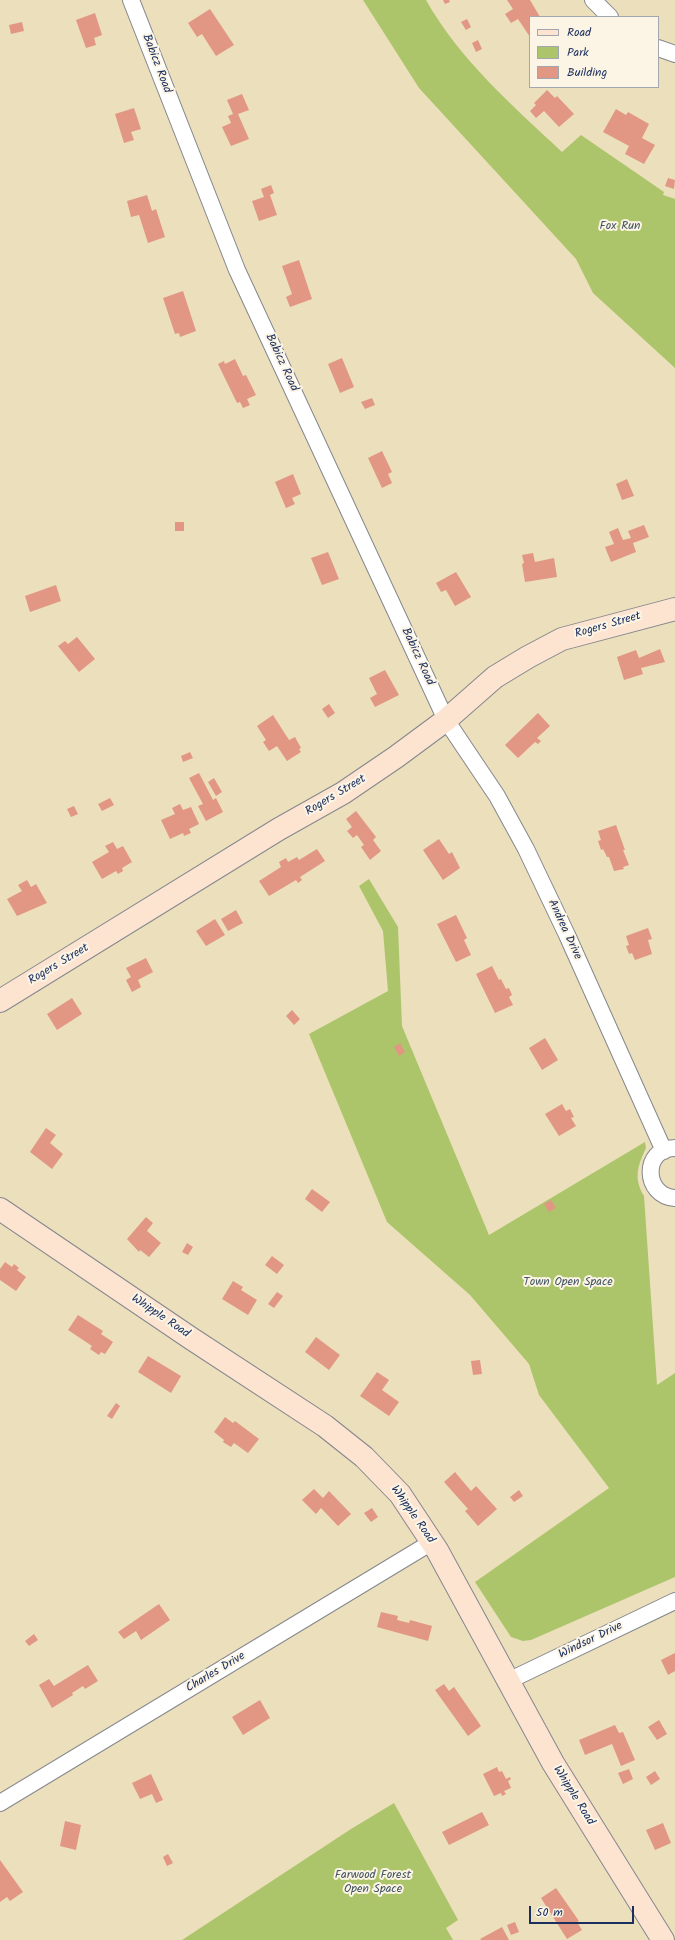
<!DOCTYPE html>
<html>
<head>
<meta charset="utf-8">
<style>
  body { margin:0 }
  #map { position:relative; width:675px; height:1940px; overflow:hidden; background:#ecdfbc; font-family:Kalam,sans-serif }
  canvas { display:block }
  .legend { position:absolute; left:529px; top:16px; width:130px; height:72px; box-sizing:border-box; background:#fcf5e5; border:1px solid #a2a6af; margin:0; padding:5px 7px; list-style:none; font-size:12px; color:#1b2f5e }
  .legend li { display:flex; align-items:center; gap:8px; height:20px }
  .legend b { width:20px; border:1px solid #a2a6af }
  .scale { position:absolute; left:529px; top:1906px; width:105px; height:18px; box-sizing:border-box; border:2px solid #1b2f5e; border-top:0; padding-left:5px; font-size:12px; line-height:14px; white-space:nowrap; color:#1b2f5e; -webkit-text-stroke:3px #fcf5e5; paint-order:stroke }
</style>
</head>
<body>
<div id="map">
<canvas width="675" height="1940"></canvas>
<ul class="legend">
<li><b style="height:5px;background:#fde4d1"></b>Road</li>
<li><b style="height:11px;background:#adc56a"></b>Park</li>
<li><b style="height:11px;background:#e19783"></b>Building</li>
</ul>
<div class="scale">50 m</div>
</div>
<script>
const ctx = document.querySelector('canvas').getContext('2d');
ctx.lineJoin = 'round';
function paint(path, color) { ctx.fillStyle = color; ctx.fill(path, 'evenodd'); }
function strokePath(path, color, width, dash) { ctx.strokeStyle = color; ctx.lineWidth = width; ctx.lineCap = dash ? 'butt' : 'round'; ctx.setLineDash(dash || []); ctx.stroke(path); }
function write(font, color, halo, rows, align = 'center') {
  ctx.font = font + ' Kalam,sans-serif'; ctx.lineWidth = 4; ctx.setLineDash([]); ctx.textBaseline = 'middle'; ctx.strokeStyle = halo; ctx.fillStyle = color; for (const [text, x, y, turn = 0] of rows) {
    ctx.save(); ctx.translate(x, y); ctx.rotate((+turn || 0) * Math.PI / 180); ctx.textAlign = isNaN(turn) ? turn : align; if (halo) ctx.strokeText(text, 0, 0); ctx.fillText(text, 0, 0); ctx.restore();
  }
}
paint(new Path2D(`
  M363,0H426C459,59 513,106 562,152L581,135L664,192L663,195L675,199V368L593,293L576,259L419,88Z
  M369,879L398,927L402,1026L489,1235L645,1142L646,1148C638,1165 633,1178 644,1196L657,1385L675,1373V1577L531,1640L523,1641L511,1637L475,1582L609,1488L539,1395L529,1364L470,1295L387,1222L309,1034L388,991L383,931L359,886Z
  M394,1803L458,1920L446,1928L453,1940H182L351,1829Z`), '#adc56a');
paint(new Path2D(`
  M443,0H449L450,2L445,4Z
  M507,0H530L540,17H530V37L518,19L511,23L505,14L513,9Z
  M210,9L234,45L216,56L202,34L197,37L188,23Z
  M95,13L102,35L94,38L96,45L86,48L76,20Z
  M467,19L471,27L466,30L461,22Z
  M22,22L24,31L11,34L9,25Z
  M478,40L482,49L476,52L472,43Z
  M547,90L555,98L557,96L574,114L559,127L544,111L536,118L530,111L536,105L534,103Z
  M242,94L249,110L238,114L249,139L231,146L222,127L231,123L228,116L233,114L227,100Z
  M134,108L141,129L131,132L134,140L124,143L115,114Z
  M616,109L626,115L628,112L649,124L642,138L655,145L644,164L625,154L629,146L603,132Z
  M668,178L675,180L674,189L665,186Z
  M271,185L274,193L270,195L277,215L259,221L252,201L264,197L261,189Z
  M147,195L152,211L156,209L165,237L148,243L139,215L131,217L127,201Z
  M299,260L312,299L290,307L286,297L292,294L282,266Z
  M183,291L196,331L180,337L179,333L175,334L163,298Z
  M342,358L354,387L340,393L328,364Z
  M235,359L243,376L246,375L256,395L247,399L250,405L243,408L240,402L237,403L218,364L224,361L225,364Z
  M372,398L375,405L365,409L361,402Z
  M382,451L392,472L388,474L392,483L382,488L368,458Z
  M293,474L301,494L292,498L295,504L286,508L275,482Z
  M627,479L634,496L622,500L616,484Z
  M175,522H184V531H175Z
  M644,525L649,537L633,543L636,552L611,562L605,547L614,544L609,532L618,528L623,540L631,538L628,531Z
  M328,552L339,579L322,585L311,558Z
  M533,553L535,562L554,558L557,577L525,582L522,564L524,563L522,555Z
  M456,572L471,597L455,606L446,590L441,592L436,583Z
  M56,585L61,601L30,612L25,596Z
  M77,637L95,659L79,672L58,646L65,641L68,644Z
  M660,649L665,662L641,668L643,674L624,680L617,657L636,650L639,658Z
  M385,670L399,695L375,707L370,698L377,694L369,678Z
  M329,704L335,713L328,718L322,709Z
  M538,713L550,726L537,738L541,741L538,744L535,742L518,758L505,745Z
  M273,715L289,740L295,737L301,748L299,749L301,752L287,761L277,746L269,751L263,742L266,740L257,726Z
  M190,752L193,758L183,762L181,756Z
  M199,773L213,800L216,798L223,812L206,821L198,806L203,804L189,778Z
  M214,778L222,792L216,796L208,782Z
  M110,798L114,805L102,811L98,804Z
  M180,804L183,810L191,807L199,824L189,829L191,833L184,836L183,833L170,839L161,820L175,814L172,808Z
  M74,806L78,814L71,817L67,809Z
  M356,811L376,837L373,840L381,851L370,860L361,847L364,845L357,835L353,838L347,831L352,827L346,819Z
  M616,825L625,850H623L629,865L623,867L624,869L614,871L609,857H607L603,849L601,850L598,841L601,840L598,831Z
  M439,839L449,854L452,852L460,868L443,880L423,850Z
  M113,842L117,849L123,846L132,862L122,868L123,871L118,874L116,871L102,879L92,862L109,852L105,846Z
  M317,849L325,861L300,877L302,880L298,883L296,880L269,896L259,881L281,867L279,862L286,858L288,862L297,857L299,860Z
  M27,880L31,887L36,884L47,903L17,916L7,899L22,891L18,885Z
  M236,910L243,923L228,931L221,919Z
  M456,915L467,938L464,940L471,955L456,962L437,924Z
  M215,919L225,935L206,946L196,931Z
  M648,928L652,939L648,940L652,954L635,960L632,953L629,954L626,946L629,945L626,936Z
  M146,958L153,972L138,980L141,987L132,992L126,980L131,977L126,968Z
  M492,966L499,980L501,979L506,989L509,988L512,995L509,997L513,1005L495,1013L476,974Z
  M72,998L82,1014L57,1030L47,1014Z
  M292,1010L300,1019L294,1025L286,1016Z
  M545,1038L558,1060L542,1070L529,1048Z
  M400,1043L405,1052L399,1056L394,1047Z
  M562,1104L566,1111L570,1109L574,1117L571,1118L576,1126L559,1136L545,1114Z
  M46,1128L56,1135L50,1143L63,1154L52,1169L30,1152Z
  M312,1189L330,1202L322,1212L305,1199Z
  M551,1200L556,1208L549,1212L544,1204Z
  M146,1217L153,1223L147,1231L161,1243L149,1257L140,1250L139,1252L127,1239Z
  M187,1243L193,1247L188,1255L182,1252Z
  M272,1256L284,1265L277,1274L265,1265Z
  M5,1262L12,1267L14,1264L19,1268L17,1270L26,1277L16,1291L0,1280V1269Z
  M233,1281L243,1287L241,1290L257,1300L248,1315L222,1299Z
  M277,1292L283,1296L274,1308L268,1304Z
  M78,1315L103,1331L101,1334L113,1342L105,1354L101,1352L99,1355L90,1349L92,1346L68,1330Z
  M316,1337L340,1355L329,1370L305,1352Z
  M148,1356L181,1376L171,1393L138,1372Z
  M480,1360L482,1374L473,1375L471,1361Z
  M377,1372L389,1380L382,1390L399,1402L389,1416L360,1396Z
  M116,1403L120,1406L112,1419L107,1416Z
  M225,1417L233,1423L235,1421L259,1439L248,1453L234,1443L231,1447L223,1442L224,1440L214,1432Z
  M455,1472L471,1491L476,1486L497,1509L478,1526L465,1511L468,1509L444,1482Z
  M314,1489L323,1498L329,1491L351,1514L338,1526L321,1508L316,1514L302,1500Z
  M519,1490L523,1496L514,1502L510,1497Z
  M372,1508L378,1517L371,1522L364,1513Z
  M159,1604L170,1620L141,1640L136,1631L124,1639L118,1632Z
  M381,1612L398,1616L397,1620L409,1623L410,1620L432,1626L428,1641L377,1627Z
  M34,1634L38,1640L29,1646L25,1641Z
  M675,1653V1671L668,1675L661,1660Z
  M88,1665L98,1681L85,1689L83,1686L72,1693L73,1695L52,1708L39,1685L49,1679L54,1686Z
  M444,1684L449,1691L454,1687L481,1726L468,1736L435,1690Z
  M260,1700L270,1718L243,1735L232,1717Z
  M659,1720L667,1734L657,1740L648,1727Z
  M615,1725L619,1733L623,1732L635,1760L621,1766L612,1744L585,1755L579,1740Z
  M497,1767L499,1772L502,1771L506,1779L510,1777L511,1779L508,1781L511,1788L504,1791L506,1794L502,1796L501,1793L494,1796L483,1774Z
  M629,1769L633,1779L623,1784L618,1773Z
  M655,1771L660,1779L651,1785L646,1777Z
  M151,1774L163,1800L156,1803L152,1794L140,1799L132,1783Z
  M482,1812L489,1825L449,1845L442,1832Z
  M65,1821L81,1825L76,1850L60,1846Z
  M663,1823L671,1843L655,1850L646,1830Z
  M168,1854L173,1863L167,1866L163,1857Z
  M0,1860L23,1892L10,1901L7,1897L0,1902Z
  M556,1888L579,1921L577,1922L582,1930L567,1939L541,1898Z
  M515,1922L519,1932L511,1935L507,1925Z
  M502,1927L509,1940H481L480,1939Z`), '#e19783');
const street = new Path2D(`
  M131,0L237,270L446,720L497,796L526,849L567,935L664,1151
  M593,0L610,17
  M658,48L675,54
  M675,1148C642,1148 643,1196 675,1198
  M508,1681L675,1601
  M0,1803L432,1542`);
const secondary = new Path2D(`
  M0,1001L279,829L343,793L396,757L446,720L495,677L528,657L562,639L675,609
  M0,1209L192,1339L325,1426L364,1457L400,1494L437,1550L553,1763L663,1940`);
strokePath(street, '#84878d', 18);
strokePath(secondary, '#84878d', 24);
strokePath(street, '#fff', 16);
strokePath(secondary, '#fde4d1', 22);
write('12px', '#1b2f5e', '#fcf5e5', [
  ["Babicz Road",156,64,69],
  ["Babicz Road",281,363,65],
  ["Rogers Street",608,626,-16],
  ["Babicz Road",417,657,65],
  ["Rogers Street",336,796,-31],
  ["Andrea Drive",564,930,65],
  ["Rogers Street",59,965,-31],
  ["Whipple Road",160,1317,34],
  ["Whipple Road",412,1515,55],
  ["Windsor Drive",591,1641,-26],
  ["Charles Drive",216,1673,-31],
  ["Whipple Road",573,1796,58]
]);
write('12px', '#405461', '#fcf5e5', [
  ["Fox Run",620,227],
  ["Town Open Space",568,1283],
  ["Farwood Forest",373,1876],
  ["Open Space",373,1890]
]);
</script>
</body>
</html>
